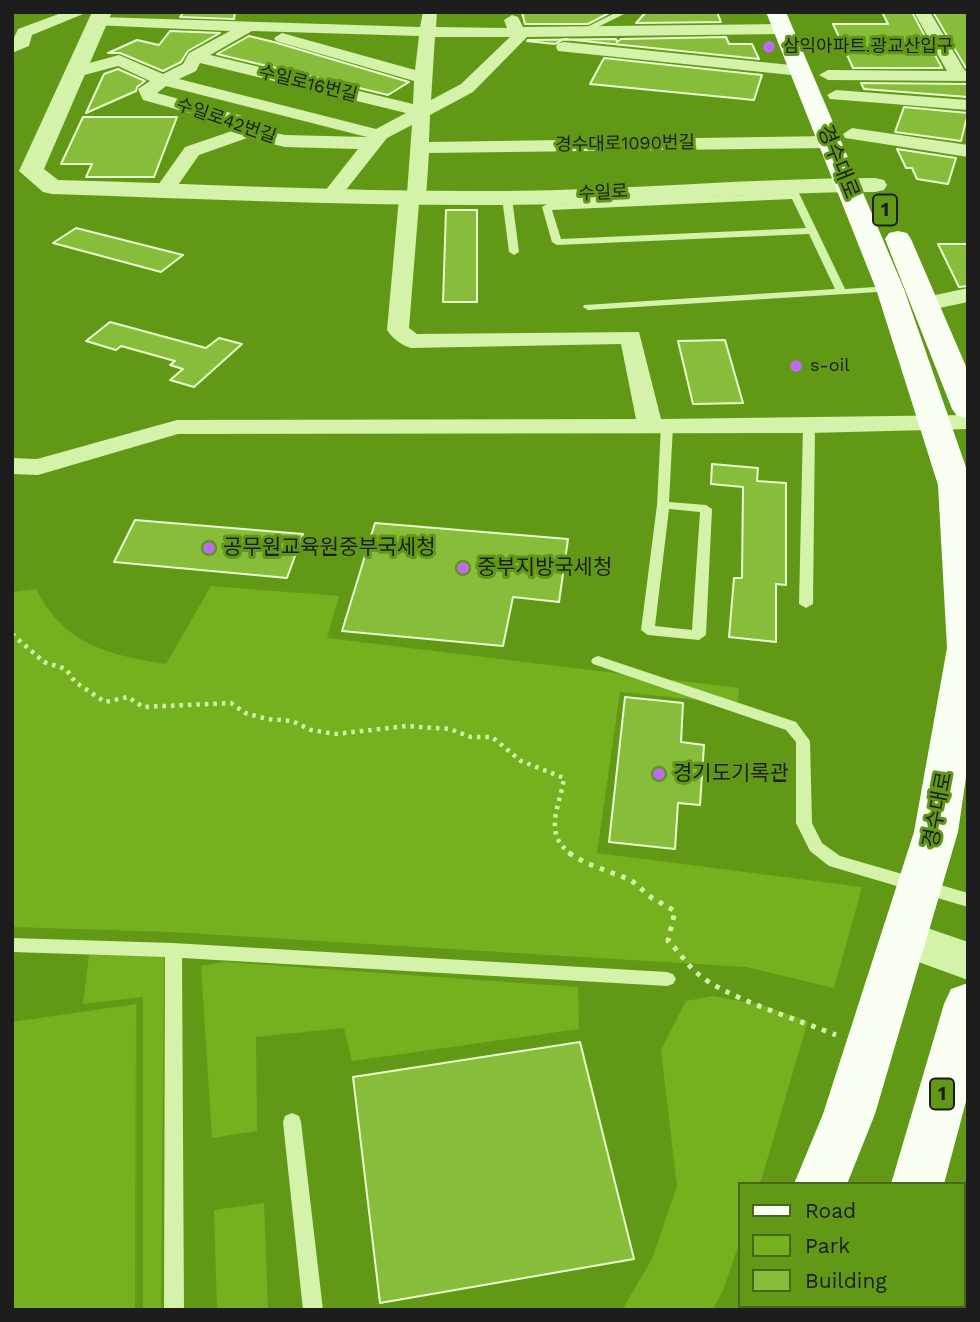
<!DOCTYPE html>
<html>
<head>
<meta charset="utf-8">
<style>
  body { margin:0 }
  #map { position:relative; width:980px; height:1322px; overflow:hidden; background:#619816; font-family:"Work Sans",sans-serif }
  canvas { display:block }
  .frame { position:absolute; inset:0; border:14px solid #1d1d1d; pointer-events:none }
  .legend { position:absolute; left:738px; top:1182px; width:228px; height:126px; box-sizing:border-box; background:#619816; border:2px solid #466719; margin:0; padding:9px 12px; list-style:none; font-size:21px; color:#1d1d1d }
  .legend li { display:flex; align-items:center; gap:14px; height:35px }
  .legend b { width:35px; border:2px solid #466719 }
</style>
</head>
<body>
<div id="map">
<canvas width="980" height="1322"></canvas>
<div class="frame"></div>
<ul class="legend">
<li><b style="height:9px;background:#fafff4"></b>Road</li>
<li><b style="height:19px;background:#75b11e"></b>Park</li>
<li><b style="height:19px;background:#87bd3a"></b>Building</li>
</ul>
</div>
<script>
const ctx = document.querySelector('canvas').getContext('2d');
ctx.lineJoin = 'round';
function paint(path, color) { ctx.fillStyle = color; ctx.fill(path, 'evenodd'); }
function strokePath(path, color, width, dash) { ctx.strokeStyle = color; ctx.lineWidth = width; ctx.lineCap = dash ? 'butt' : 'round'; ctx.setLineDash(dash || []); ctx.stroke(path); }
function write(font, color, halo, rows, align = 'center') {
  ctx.font = font + ' "Work Sans","Noto Sans KR",sans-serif'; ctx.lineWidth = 6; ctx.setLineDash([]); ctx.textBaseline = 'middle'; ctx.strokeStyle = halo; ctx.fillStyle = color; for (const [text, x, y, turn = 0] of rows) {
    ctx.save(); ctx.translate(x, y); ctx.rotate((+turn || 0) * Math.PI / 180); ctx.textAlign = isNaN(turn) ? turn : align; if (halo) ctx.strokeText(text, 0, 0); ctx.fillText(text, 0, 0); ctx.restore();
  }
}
paint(new Path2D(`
  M211,586L339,596L327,638L739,688L738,704L620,692L597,853L862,887L834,988L746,967L171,932L12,927V592L36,589C64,645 109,655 166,664Z
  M89,955L164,957L161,1310H143V997L83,1004Z
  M225,962L578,987L579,1029L352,1061L344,1028L256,1037L257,1131L212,1138L201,966Z
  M713,996L762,1005L808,1021L760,1184H740V1241L724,1288L713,1310H622L652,1259L677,1186L661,1050L686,1001Z
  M136,1004L135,1310H12V1022Z
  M264,1203L268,1310H217L214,1210Z`), '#75b11e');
const building = new Path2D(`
  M184,12H235L234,19L180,17Z
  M522,12H611L588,24H525Z
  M646,12H717L721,22L636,23Z
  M882,12H912L942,68H853L833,24H888Z
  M933,12H968V68H966Z
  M170,31L220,33L188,51L181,62L163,71L120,53H108L137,40L159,45Z
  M249,36L274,42L409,82L388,95L217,54Z
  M726,37L729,44H752L759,59L564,39L555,44L527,41L528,40L616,39L617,42L621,39Z
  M604,58L762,75L754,100L590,84Z
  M118,69L145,81L137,87L136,91L86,113L104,74Z
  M861,83L968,84V97L864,89Z
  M904,107L968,113L961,141L895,132Z
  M83,117H177L154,177H86L92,164H61Z
  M897,149L956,158L948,184L917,179L912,168H906Z
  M446,210H477V302H443Z
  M76,228L183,255L161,272L53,243Z
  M938,244H968V286L959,287Z
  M110,322L206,348L219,338L242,344L194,387L170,380L183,369L170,365L175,361L121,346L116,350L86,341Z
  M725,340L743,403L693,404L678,341Z
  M712,464L758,468L757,481L786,483V585L776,584V642L729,637L734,578H742L743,487L711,484Z
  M135,520L303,534L287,578L114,562Z
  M375,523L568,539L559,602L513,597L503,646L342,631Z
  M625,697L683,703L681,742L704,745L700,805L678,803L675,849L609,842Z
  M580,1042L634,1259L380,1303L353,1077Z`);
paint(building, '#87bd3a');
strokePath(building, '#eafcd0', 2);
strokePath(new Path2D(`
  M12,634L44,662L66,669L75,682L105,702L128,697L143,707L231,703L245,713L267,719L292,721L311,730L336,734L406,726L450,729L471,737H492L521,761L564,778C560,807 542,833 571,854`), '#d4f2a9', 4.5, [3.5, 5]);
strokePath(new Path2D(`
  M569,853L586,863L631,880L652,898L675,911L668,941C680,952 686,964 697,973C721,996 802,1021 836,1035
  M964,1249L968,1235
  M949,1310L950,1306`), '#d4f2a9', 5, [4.5, 7]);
paint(new Path2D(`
  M617,12H628L586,33L579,31Z
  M792,186L797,189L845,289L890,286L894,287V291L588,310L583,307L584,305L835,289L809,234L557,245L552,242L542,207L547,204L789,193L787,189ZM792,199L806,228L561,239L552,210Z
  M507,195L512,198L519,252L514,255L509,252L502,198Z
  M667,423L673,426L669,502L706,505L712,509L706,635L699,640L648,635L641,630L657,505L661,426ZM669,509L700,512L692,630L655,626Z
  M809,423L815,426L813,604L806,608L799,604L803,426Z
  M598,656L796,722L810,741L812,823L822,843L840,856L968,893V907L829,866L810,851L796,823V742L786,730L593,664L591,661L593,658Z
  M12,938L173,943L667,972L673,974L676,979L673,984L667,986L182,958L184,1310H164L165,957L12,952Z
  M292,1113L299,1116L301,1122L323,1310H303L283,1122L285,1116Z`), '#d4f2a9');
paint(new Path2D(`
  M64,12H88L32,35L29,46L12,53V42L18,29Z
  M423,12H437L436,27L507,28L504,20L512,15L518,17L523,27L783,24L791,29L783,34L527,37L473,92L430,115L429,142L830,136L839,142L830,148L429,153L426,198L419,203L409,328L417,334L639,332L661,419L968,415V429L809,433L178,434L38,475L12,474V458L37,459L177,420L636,419L621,344L411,348C401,345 393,339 387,330L399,198L407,193L412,125L387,138L338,200H324L321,196L358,149L285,147L247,138L199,155L171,195L164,197L154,191L185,147L235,130L230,124L143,100L138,89L150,81L118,66L77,77L68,72L71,68L119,55L163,74L183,64L189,53L230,31L93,25L91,22L99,17L420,27ZM252,31L419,36L415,70L282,33L274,38L276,41L414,81L413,104L210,55ZM435,37H510L461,84L431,100ZM200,63L406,113L376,129L179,79L196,71ZM166,86L363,136L368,137L285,135L252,128L242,116L157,93Z
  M914,12H930L965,71H968V81L828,80L819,75L828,70L947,71Z
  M564,42L801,66L810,71L801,76L558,51L556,47L558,43Z
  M836,90L968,100V110L830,99L827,95Z
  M852,128L968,145V157L845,138L843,134Z
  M968,288V302L925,311L917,309L914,304L917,299Z`), '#d4f2a9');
paint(new Path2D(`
  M92,12H112L44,169L58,180C206,184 355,192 504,191C628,190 751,178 875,178L884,180L887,185L884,190L875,192C751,192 627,204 503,205C353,206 202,199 52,194L43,192L19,171Z
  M904,920L968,942V980L888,951L882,938L888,925Z`), '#d4f2a9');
paint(new Path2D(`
  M766,12H786L904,289L968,473V764L958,832L875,1114L847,1184H794L823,1114L914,832L947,648L938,485L876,289Z
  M898,231L907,233L911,239L968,371V418L957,416L952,409L885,239L889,233Z
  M968,983V1094L944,1184H891L944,1004L951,989Z
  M742,1306H798L797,1310H741Z
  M846,1306H902L901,1310H845Z`), '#fafff4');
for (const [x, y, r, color] of [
  [769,47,7,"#bf6aff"],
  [796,366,7,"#bf6aff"],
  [209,548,7,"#bf6aff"],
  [463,568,7,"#bf6aff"],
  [659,774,7,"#bf6aff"]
]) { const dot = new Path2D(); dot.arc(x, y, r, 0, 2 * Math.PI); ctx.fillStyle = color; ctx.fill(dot); strokePath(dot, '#619816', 2.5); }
write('18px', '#1d1d1d', '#619816', [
  ["삼익아파트.광교산입구",783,47],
  ["s-oil",810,366]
], 'left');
write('18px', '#1d1d1d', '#619816', [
  ["수일로16번길",308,84,14],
  ["수일로42번길",226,121,19],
  ["경수대로1090번길",625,144,-1],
  ["수일로",603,193,-3]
]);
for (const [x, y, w] of [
  [885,210,24],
  [942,1094,24]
]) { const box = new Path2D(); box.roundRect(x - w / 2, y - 15.5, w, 31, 5); ctx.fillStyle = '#619816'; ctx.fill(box); strokePath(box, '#1d1d1d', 2); }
write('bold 19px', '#1d1d1d', null, [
  ["1",885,210],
  ["1",942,1094]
]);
write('21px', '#1d1d1d', '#619816', [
  ["경수대로",838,162,68],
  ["경수대로",938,810,-79]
]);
write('21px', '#1d1d1d', '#619816', [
  ["공무원교육원중부국세청",223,548],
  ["중부지방국세청",477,568],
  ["경기도기록관",673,774]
], 'left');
</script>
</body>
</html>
